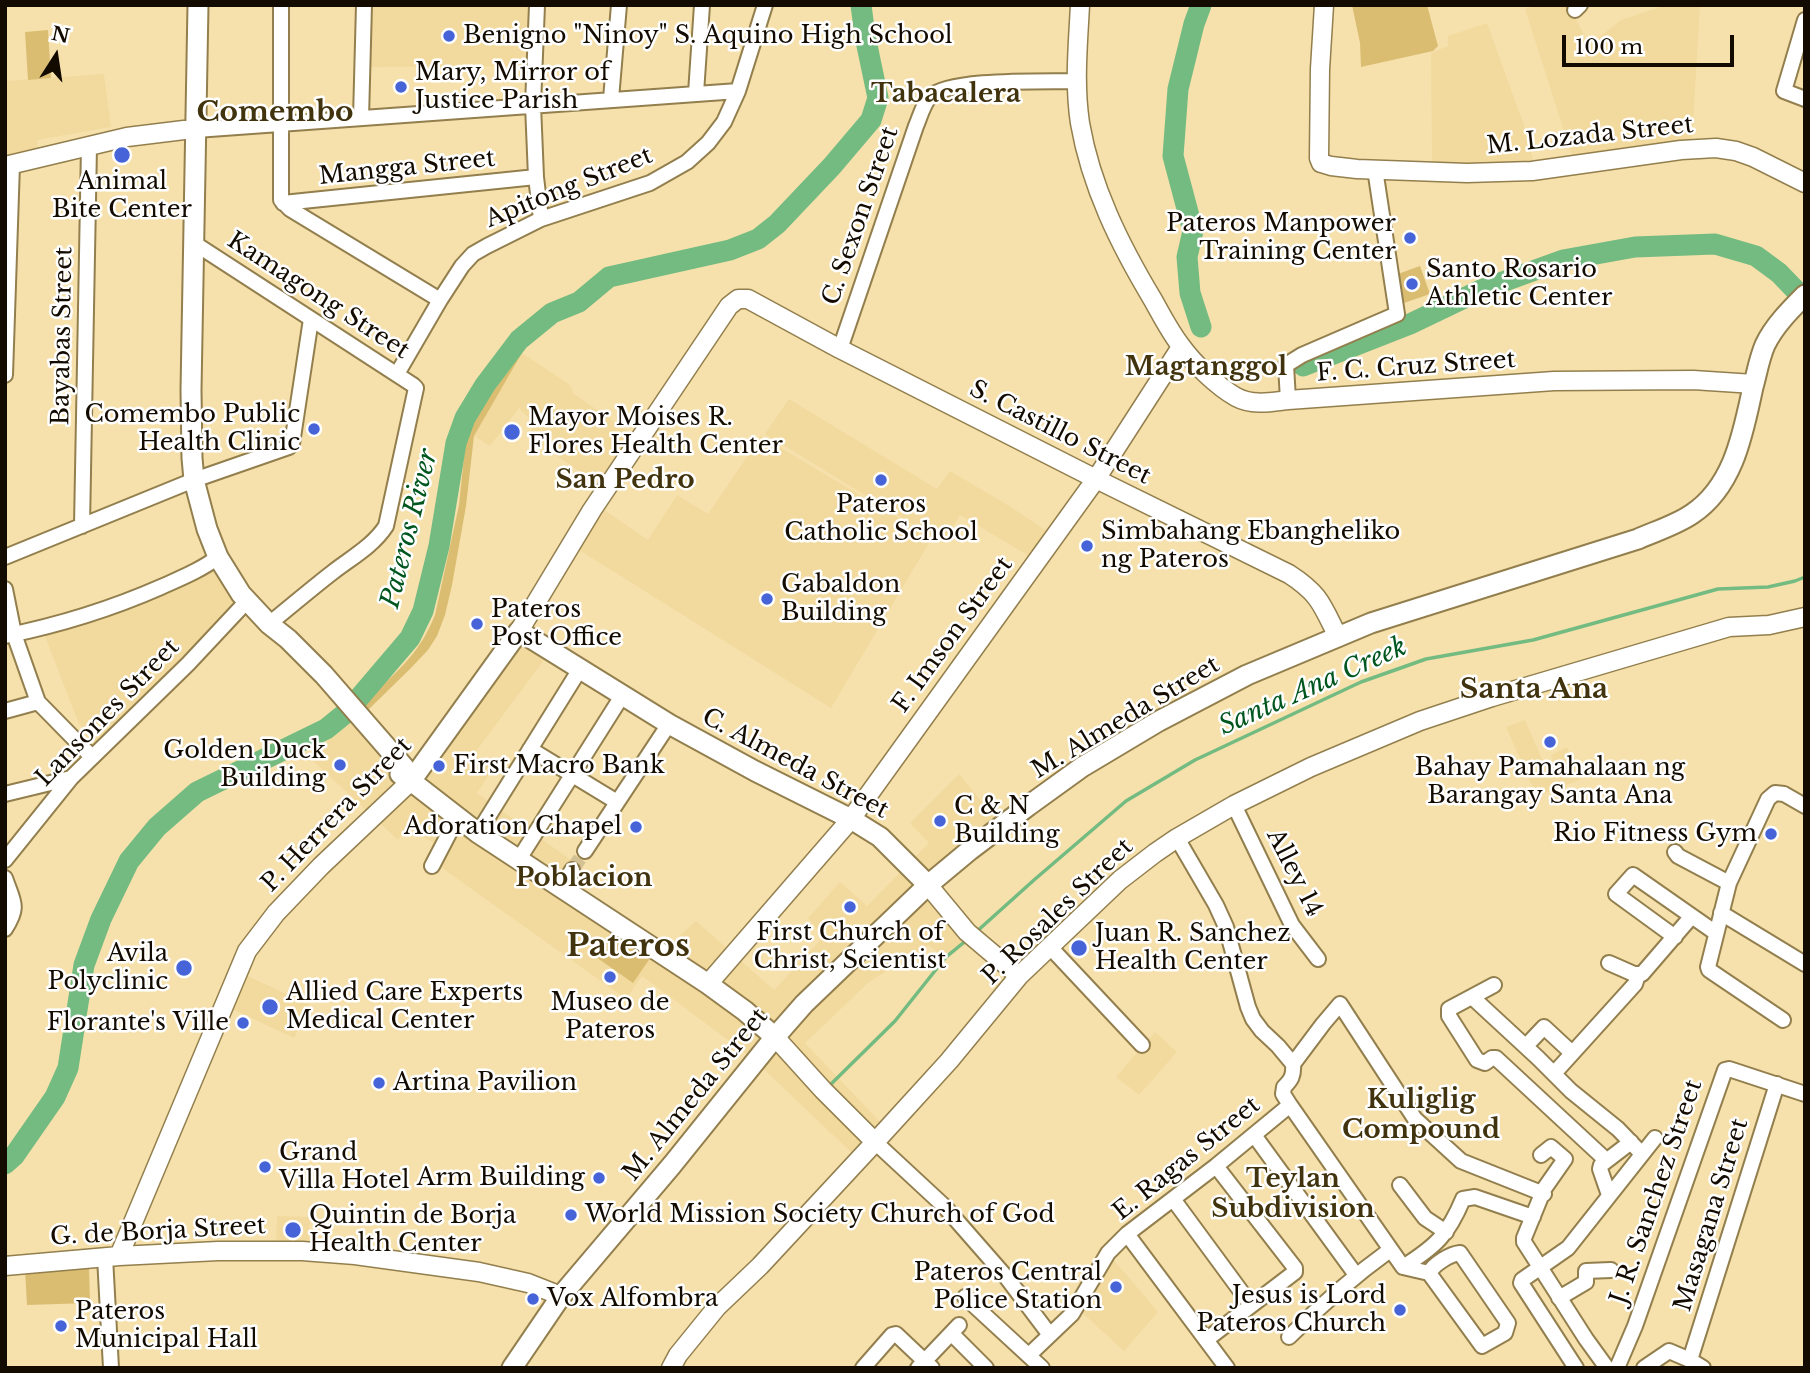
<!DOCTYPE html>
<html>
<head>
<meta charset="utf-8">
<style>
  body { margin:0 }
  #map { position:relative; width:1810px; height:1373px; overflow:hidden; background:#f6e1ad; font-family:"Libre Baskerville",serif }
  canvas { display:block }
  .frame { position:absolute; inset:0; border:7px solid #130b00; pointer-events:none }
  .north { position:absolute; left:21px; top:21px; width:70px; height:70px; -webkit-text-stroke:5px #fff; paint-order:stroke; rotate:12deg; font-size:19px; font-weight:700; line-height:28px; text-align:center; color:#130b00 }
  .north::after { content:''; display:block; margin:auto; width:24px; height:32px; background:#130b00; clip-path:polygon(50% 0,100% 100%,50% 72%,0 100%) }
  .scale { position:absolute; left:1562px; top:35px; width:172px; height:32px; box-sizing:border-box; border:4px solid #130b00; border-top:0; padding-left:9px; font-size:21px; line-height:24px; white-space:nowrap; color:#130b00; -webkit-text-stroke:5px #fff; paint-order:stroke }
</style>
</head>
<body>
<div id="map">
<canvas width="1810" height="1373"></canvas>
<div class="frame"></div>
<div class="north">N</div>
<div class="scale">100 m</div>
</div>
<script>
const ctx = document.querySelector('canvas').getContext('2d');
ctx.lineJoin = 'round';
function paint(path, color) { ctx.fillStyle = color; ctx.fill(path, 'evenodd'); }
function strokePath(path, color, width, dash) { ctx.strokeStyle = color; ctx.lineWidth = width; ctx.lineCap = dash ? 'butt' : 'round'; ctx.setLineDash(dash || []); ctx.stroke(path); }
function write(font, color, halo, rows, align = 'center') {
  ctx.font = font + ' "Libre Baskerville",serif'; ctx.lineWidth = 5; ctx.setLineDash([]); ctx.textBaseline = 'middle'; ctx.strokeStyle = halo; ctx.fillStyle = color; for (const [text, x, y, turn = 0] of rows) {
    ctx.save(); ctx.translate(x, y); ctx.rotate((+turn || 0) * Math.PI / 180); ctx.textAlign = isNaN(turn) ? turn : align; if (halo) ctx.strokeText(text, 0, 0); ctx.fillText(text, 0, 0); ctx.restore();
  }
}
paint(new Path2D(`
  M370,5H529L527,66L369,67Z
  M1537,5H1569L1589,45L1621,20L1666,5H1700L1692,141L1572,156L1525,9Z
  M1487,23L1530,142L1533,161L1497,165L1432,168L1431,53L1448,46V36Z
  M104,74L111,127L37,140L38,150L5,159V81Z
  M522,353L570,385L574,394L632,434L598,484L528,436L535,424L519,408L490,446L474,436Z
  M789,399L937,489L950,471L1011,507L1048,532L1031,557L960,515L943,543L765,434Z
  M761,436L932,538L831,708L576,548L600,507L648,540L677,495L708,514Z
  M213,566L236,605L186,655L100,747L79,724L45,636L135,604Z
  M520,641L547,656L474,754L492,770L477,793L585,870L575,887L666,948L696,921L774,990L823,937L808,918L840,882L867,906L929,843L910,823L959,774L1009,835L938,890L976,936L946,960L929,945L869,982L805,1043L883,1125L855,1156L752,1058L642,976L626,999L435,863L439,846L407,827L398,840L311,759L362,705L420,774Z
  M1525,720L1545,766L1554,762L1551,755L1567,747L1581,779L1537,797L1506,727Z
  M245,975L310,1005L294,1038L230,1008Z
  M1155,1032L1177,1052L1139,1095L1116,1077Z
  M277,1216L310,1217L309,1243L276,1242Z
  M1107,1252L1158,1312L1124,1351L1078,1309Z`), '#f2da9e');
paint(new Path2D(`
  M1352,5H1427L1438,46L1433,51L1361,67L1360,43Z
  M48,30L51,78L28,80L25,32Z
  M1420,266L1430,294L1404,303L1395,275Z
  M517,350L522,353L474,436L466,506L452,585L445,615L437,636L428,650L410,669L368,710L363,703C395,673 418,657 435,615L459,505L467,428Z
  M614,928L653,954L633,983L596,957Z
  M89,1267L90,1303L27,1305L25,1270Z`), '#dbbd72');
strokePath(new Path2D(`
  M975,933L1034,880L1126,801L1195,760L1361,682L1426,659L1533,640L1718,589L1768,587L1795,581L1805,577
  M827,1088L895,1021L946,957L968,939`), '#73bb80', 3.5);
strokePath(new Path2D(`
  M1201,327L1190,293L1187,257L1193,231L1173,156L1178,89L1194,24L1201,5
  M1303,366L1410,324L1483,289L1563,260L1635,247L1715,244L1756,256L1779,273L1805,300
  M5,1164L14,1156L55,1097L68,1068L84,965L101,919L129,861L157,827L197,792L326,729L347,712L410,638L423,611L439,546L456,443L465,418L485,385L519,340L552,313L579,302L609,277L730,250L758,239L777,224L832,166L871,120L878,98L865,36L861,5`), '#73bb80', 21);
strokePath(new Path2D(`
  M572,870L585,851`), '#d4c193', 14, [14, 7]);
const minor = new Path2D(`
  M281,5V200L290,209L440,300
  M537,5L533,105L536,177L541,219
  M1575,10L1580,5
  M1805,20L1784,91L1805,99
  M696,93L702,5
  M611,99L619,5
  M361,118L364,5
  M196,130L738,91
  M283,203L536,177
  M194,243L413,385L416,388L386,526C373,546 351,558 333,572C311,589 290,607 269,624
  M840,349L916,126C920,117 923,104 930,97C949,78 1047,82 1076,81
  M397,374L440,300L462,266L473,254L487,246L541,219L650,183L687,162L708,143L724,122L738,91L765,5
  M5,375L12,164
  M1288,400L1286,365L1302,355L1397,314L1375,169
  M82,526L89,146
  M5,557L194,480L289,447L292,444L311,319
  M5,589L14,634L38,702L92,757
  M5,636C59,625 111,609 161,587C181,578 201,570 218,557
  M5,711L38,702
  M530,749L617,802
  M5,794L71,778
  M1234,805L1292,925L1318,959
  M478,833L580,669
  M1177,838L1216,905L1226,927L1248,1007L1253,1019L1262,1031L1278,1046L1293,1064C1294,1076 1291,1080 1284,1087L1283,1094L1290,1105L1403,1267
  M585,851L669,724
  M1675,852L1678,856L1729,883
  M519,859L622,696
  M5,860L71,778L188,664L247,601
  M432,866L457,818
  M5,878C13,902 20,906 5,929
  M562,887L572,870
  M1721,913L1805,964
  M1675,937L1616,894L1633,875L1716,933
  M1050,947L1142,1045
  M1609,963L1634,974H1642L1692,916
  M1494,985L1449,1009V1016L1477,1060L1485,1063L1492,1058H1496L1606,1160
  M1472,997L1538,1058L1571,1091L1618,1129L1642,1154
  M1783,1020L1709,970L1708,967L1729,883L1768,799L1775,793L1784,794L1805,806
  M1526,1046L1544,1027L1572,1053
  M1293,1064L1323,1024L1340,1004L1415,1119L1461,1161L1544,1194
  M1553,1072L1559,1068L1635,984L1638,975
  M1254,1135L1356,1275
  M875,1142L944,1206L1007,1278L1050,1335
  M1541,1155L1551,1147L1565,1159L1544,1189L1524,1238V1242L1586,1339L1607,1368
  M1400,1185L1425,1218L1446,1232
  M1609,1195L1600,1169L1601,1165L1631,1142
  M1173,1199L1251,1305
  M1127,1234L1227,1368
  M105,1257L111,1368
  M1403,1267L1429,1273C1434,1264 1450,1254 1460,1253L1508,1323L1505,1333L1482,1346L1429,1273
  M1403,1267C1436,1246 1448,1235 1463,1199L1475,1197L1533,1217
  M965,1297L1042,1368
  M1559,1298L1586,1282V1271L1611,1270
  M952,1334L986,1368
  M1289,1337C1321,1305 1354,1276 1390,1250
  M1206,1340L1295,1272V1268L1216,1166
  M1029,1355L1072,1314L1108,1253L1127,1234L1216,1166L1290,1105
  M1690,1360L1777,1084
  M863,1368L892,1335L896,1334L932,1368
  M918,1368L959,1325
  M1576,1368L1521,1283L1522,1280L1568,1248L1655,1138
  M1617,1368L1635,1326L1725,1070L1729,1069L1805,1094
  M1644,1368L1669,1351L1690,1360L1703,1368`);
const tertiary = new Path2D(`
  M1080,5C1078,44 1074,84 1080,123C1091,187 1120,245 1153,300C1162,316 1170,332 1181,346C1194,364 1217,386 1236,397C1253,406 1271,402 1288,400L1554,381L1693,380L1754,384
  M1324,5L1320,69L1319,158L1321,163L1331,166L1357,169L1467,173L1532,171L1681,150L1716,148L1736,151L1753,157L1805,183
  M5,166L127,137L184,130H196
  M519,631L592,510L729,306L738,299H748L840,349L1096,479L1289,574C1320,594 1322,605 1338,637
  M928,885L967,932L1019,976
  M708,984L851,819L1096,479L1181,347
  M775,1037L823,1090L875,1142
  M119,1256L247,951L276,913L321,866L411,781
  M5,1266L119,1256L218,1251H302L355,1255L479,1272L528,1283L561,1296
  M671,1368L678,1355L717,1307L760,1266L877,1140L949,1061L1019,976L1120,880L1155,853L1177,838L1234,805L1311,767L1420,721L1492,697L1729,627L1769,625L1805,617`);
const secondary = new Path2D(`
  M198,5L191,390L192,458L194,480L207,529L218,557L241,594L269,624L288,639L324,675L404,767L411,781
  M400,774L411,781L478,833L708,984L745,1011L775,1037
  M411,781L519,631L669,724L755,771L851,819L880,837L928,885
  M512,1368L561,1296L672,1165L775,1037L804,1004L928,885L970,850L1028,806L1082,767L1159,721L1247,675L1371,623L1638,539C1656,531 1676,525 1692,514C1734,486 1743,433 1753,387C1757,373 1759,359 1765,345C1774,326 1790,310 1805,295`);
strokePath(minor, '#927f4d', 18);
strokePath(tertiary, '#927f4d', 21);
strokePath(secondary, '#927f4d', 23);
strokePath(minor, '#fff', 14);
strokePath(tertiary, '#fff', 18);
strokePath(secondary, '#fff', 19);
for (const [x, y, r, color] of [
  [449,36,7,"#4664d7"],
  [401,87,7,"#4664d7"],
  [122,155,9,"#4664d7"],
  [1410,238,7,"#4664d7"],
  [1412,284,7,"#4664d7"],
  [314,429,7,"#4664d7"],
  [512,432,9,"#4664d7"],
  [881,480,7,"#4664d7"],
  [1087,546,7,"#4664d7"],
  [767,599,7,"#4664d7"],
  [477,624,7,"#4664d7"],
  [1550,742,7,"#4664d7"],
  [340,765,7,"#4664d7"],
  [439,766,7,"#4664d7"],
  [940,821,7,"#4664d7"],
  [636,827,7,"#4664d7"],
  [1771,834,7,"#4664d7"],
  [850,907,7,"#4664d7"],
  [1079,948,9,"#4664d7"],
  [184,968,9,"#4664d7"],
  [610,977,7,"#4664d7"],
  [270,1007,9,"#4664d7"],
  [243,1023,7,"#4664d7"],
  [379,1083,7,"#4664d7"],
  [265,1167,7,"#4664d7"],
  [599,1178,7,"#4664d7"],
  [571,1215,7,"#4664d7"],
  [293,1230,9,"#4664d7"],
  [1116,1287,7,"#4664d7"],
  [533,1299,7,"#4664d7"],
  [1400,1310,7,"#4664d7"],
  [61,1326,7,"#4664d7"]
]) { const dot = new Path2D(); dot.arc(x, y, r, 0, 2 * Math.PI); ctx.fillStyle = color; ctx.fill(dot); strokePath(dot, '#fff', 2.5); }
write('24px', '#130b00', '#fff', [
  ["Benigno \"Ninoy\" S. Aquino High School",463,36],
  ["Mary, Mirror of",415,73],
  ["Justice Parish",415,101],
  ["Animal",122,182,"center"],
  ["Bite Center",122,210,"center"],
  ["Pateros Manpower",1396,224,"right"],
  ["Training Center",1396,252,"right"],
  ["Santo Rosario",1426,270],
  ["Athletic Center",1426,298],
  ["Comembo Public",300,415,"right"],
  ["Health Clinic",300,443,"right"],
  ["Mayor Moises R.",528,418],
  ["Flores Health Center",528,446],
  ["Pateros",881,505,"center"],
  ["Catholic School",881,533,"center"],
  ["Simbahang Ebangheliko",1101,532],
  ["ng Pateros",1101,560],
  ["Gabaldon",781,585],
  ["Building",781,613],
  ["Pateros",491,610],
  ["Post Office",491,638],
  ["Golden Duck",326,751,"right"],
  ["Building",326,779,"right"],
  ["First Macro Bank",453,766],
  ["Bahay Pamahalaan ng",1550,768,"center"],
  ["Barangay Santa Ana",1550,796,"center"],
  ["C & N",954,807],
  ["Building",954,835],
  ["Adoration Chapel",622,827,"right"],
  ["Rio Fitness Gym",1757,834,"right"],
  ["First Church of",850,933,"center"],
  ["Christ, Scientist",850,961,"center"],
  ["Juan R. Sanchez",1095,934],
  ["Health Center",1095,962],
  ["Avila",168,954,"right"],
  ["Polyclinic",168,982,"right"],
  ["Allied Care Experts",286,993],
  ["Medical Center",286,1021],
  ["Museo de",610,1003,"center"],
  ["Pateros",610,1031,"center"],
  ["Florante's Ville",229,1023,"right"],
  ["Artina Pavilion",393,1083],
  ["Grand",279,1153],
  ["Villa Hotel",279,1181],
  ["Arm Building",585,1178,"right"],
  ["World Mission Society Church of God",585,1215],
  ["Quintin de Borja",309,1216],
  ["Health Center",309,1244],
  ["Pateros Central",1102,1273,"right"],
  ["Police Station",1102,1301,"right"],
  ["Jesus is Lord",1386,1296,"right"],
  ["Pateros Church",1386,1324,"right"],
  ["Vox Alfombra",547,1299],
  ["Pateros",75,1312],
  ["Municipal Hall",75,1340]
], 'left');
write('24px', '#130b00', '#fff', [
  ["M. Lozada Street",1590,136,-6],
  ["Mangga Street",407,168,-6],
  ["Apitong Street",569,188,-22],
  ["C. Sexon Street",861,216,-71],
  ["Kamagong Street",318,296,33],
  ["Bayabas Street",63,336,-89],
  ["F. C. Cruz Street",1416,367,-4],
  ["S. Castillo Street",1060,433,27],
  ["F. Imson Street",953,635,-54],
  ["Lansones Street",108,713,-46],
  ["M. Almeda Street",1126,718,-31],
  ["C. Almeda Street",795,764,28],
  ["P. Herrera Street",337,815,-46],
  ["Alley 14",1294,873,63],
  ["P. Rosales Street",1058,912,-44],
  ["M. Almeda Street",696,1095,-51],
  ["E. Ragas Street",1187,1159,-39],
  ["J. R. Sanchez Street",1657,1192,-71],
  ["Masagana Street",1712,1215,-73],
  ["G. de Borja Street",158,1232,-3]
]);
write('bold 26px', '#41330d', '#fff', [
  ["Tabacalera",946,95],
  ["Magtanggol",1206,368],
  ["San Pedro",625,481],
  ["Poblacion",584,879],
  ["Kuliglig",1421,1101],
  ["Compound",1421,1131],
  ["Teylan",1293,1180],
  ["Subdivision",1293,1210]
]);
write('italic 26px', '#00561f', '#fff', [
  ["Pateros River",410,529,-76],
  ["Santa Ana Creek",1313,687,-24]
]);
write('bold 28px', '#41330d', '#fff', [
  ["Comembo",275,113],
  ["Santa Ana",1534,690]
]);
write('bold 32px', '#41330d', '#fff', [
  ["Pateros",628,947]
]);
</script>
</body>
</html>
